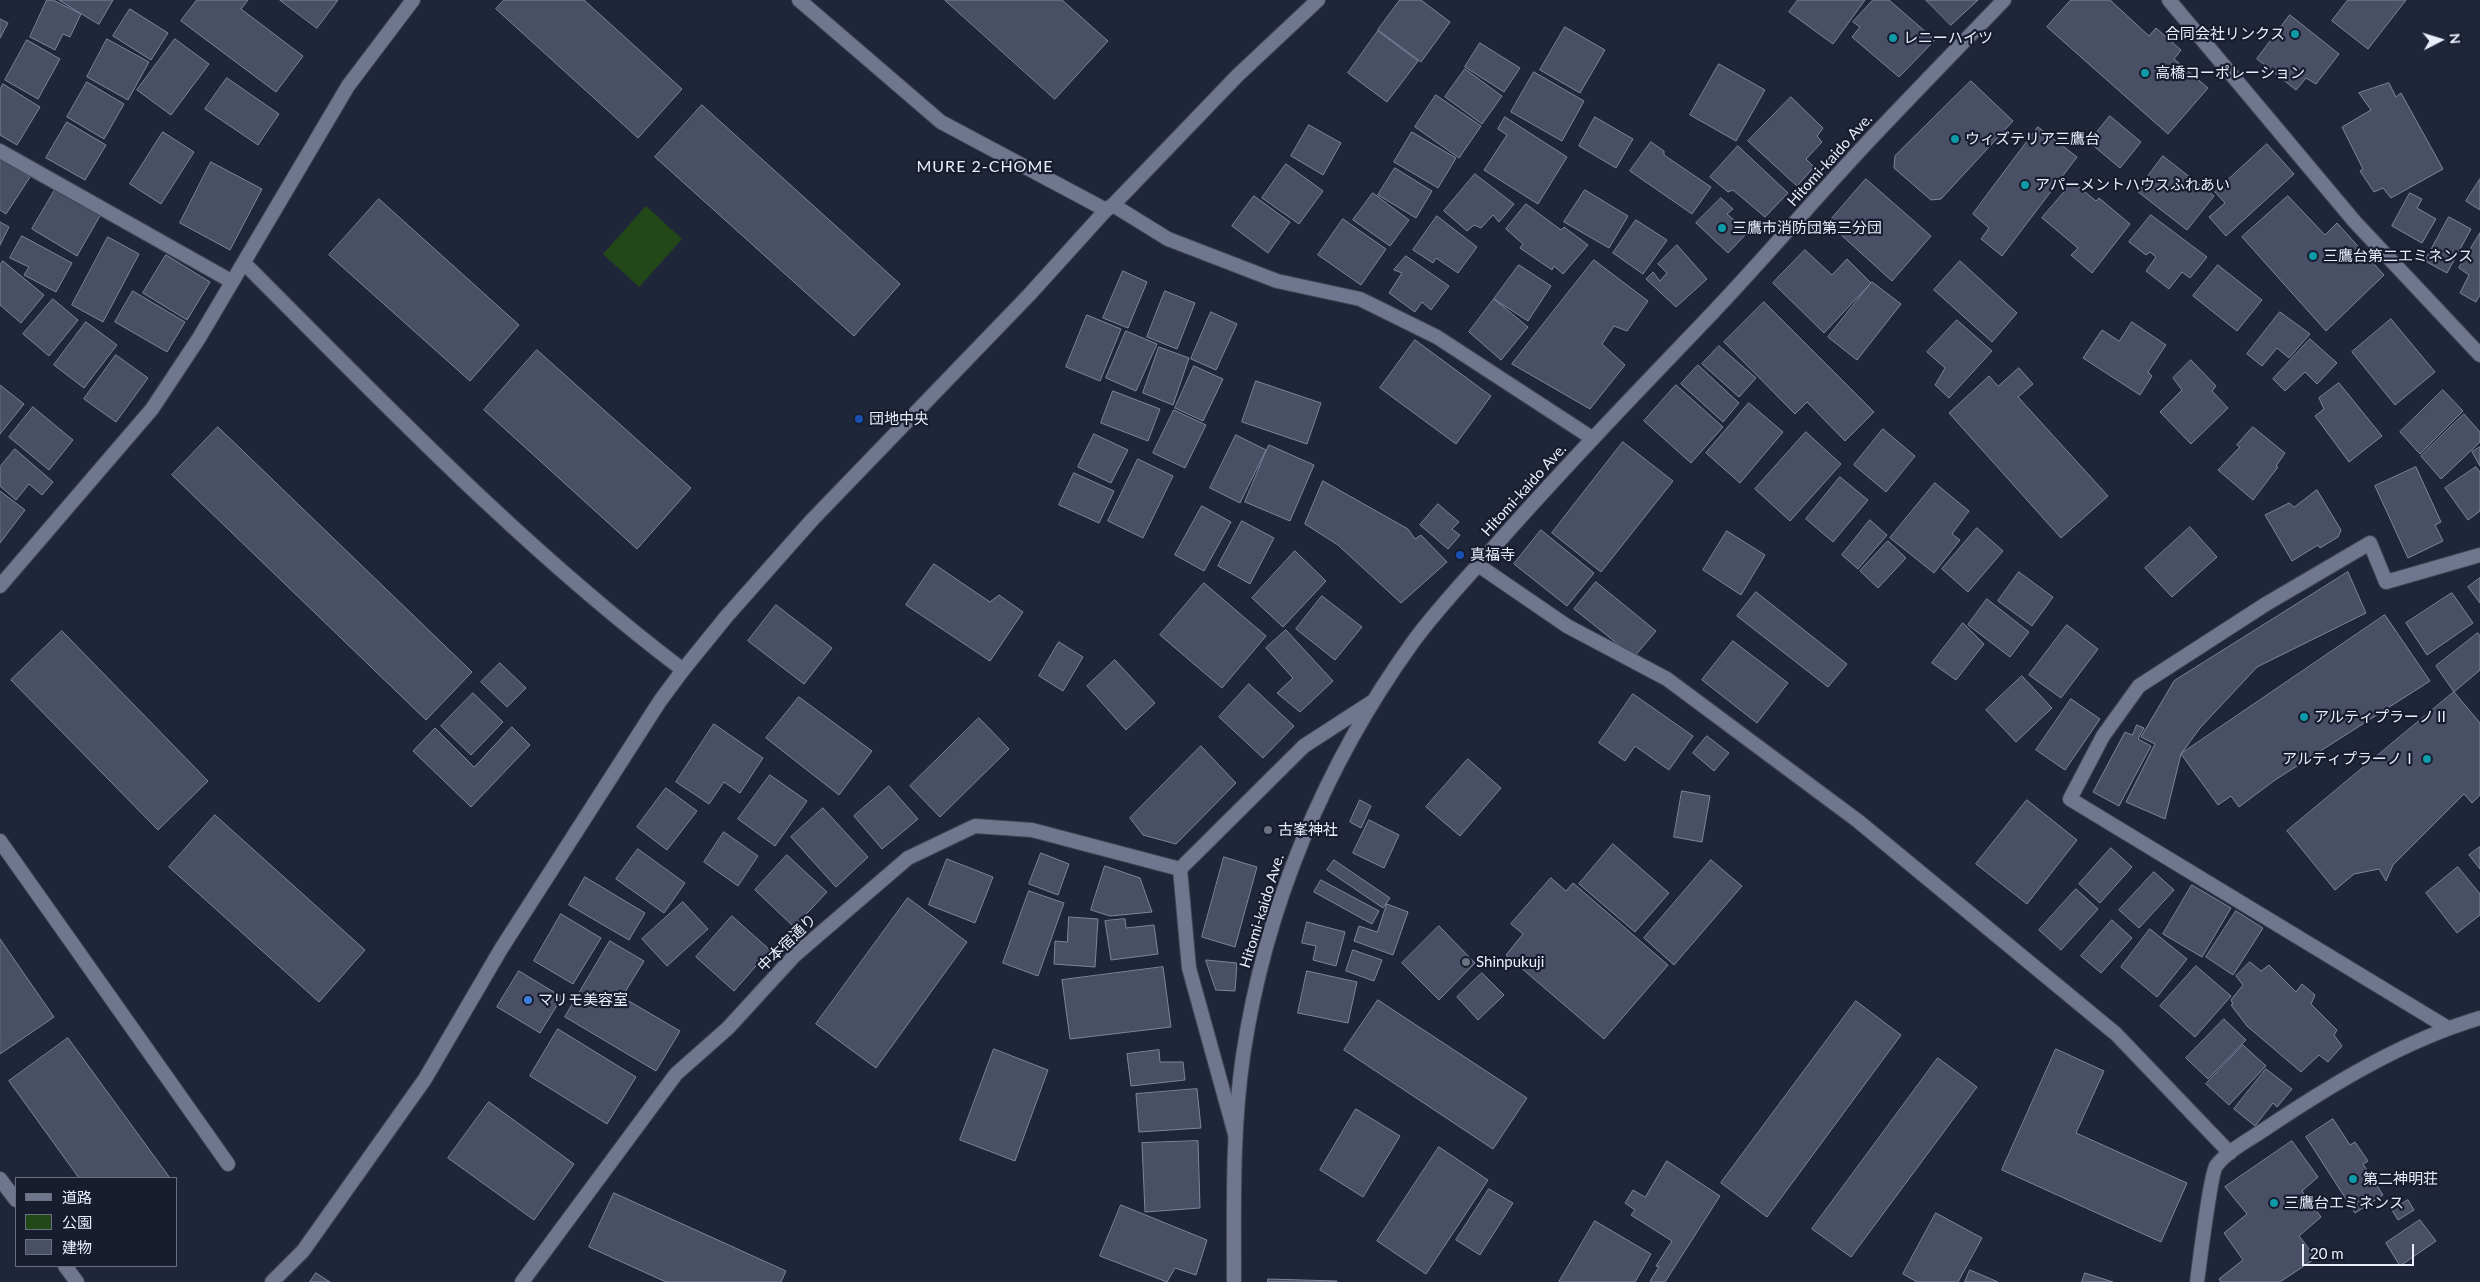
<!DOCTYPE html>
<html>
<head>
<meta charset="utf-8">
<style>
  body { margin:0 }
  #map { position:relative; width:2480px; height:1282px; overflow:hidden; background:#202639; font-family:Lato,"Noto Sans JP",sans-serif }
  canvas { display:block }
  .legend { position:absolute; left:15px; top:1177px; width:162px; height:90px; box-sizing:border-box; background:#171c2f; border:1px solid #6b7081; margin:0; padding:6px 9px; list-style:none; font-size:15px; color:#eaeefc }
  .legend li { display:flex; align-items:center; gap:10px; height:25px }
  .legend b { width:25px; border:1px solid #6b7081 }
  .north { position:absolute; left:2415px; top:15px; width:50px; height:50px; -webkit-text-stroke:4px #171c2f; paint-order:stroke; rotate:85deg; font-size:14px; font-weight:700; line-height:20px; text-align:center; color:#eaeefc }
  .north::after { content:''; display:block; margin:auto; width:18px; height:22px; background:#eaeefc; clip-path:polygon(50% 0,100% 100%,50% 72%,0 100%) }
  .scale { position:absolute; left:2302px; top:1244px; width:112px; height:22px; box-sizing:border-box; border:2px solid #eaeefc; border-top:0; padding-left:6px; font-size:15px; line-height:18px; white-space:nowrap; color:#eaeefc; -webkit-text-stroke:4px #171c2f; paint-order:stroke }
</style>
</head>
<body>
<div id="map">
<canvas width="2480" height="1282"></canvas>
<ul class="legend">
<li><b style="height:6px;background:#6f768e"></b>道路</li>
<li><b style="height:14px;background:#224819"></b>公園</li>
<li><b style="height:14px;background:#495066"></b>建物</li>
</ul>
<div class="north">N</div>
<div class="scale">20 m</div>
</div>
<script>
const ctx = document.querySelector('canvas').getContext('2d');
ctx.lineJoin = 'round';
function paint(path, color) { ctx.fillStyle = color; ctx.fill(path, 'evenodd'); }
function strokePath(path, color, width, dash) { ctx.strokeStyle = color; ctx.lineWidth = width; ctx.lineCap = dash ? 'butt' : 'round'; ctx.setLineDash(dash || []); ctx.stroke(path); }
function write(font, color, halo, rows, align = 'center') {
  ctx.font = font + ' Lato,"Noto Sans JP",sans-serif'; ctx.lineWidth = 4.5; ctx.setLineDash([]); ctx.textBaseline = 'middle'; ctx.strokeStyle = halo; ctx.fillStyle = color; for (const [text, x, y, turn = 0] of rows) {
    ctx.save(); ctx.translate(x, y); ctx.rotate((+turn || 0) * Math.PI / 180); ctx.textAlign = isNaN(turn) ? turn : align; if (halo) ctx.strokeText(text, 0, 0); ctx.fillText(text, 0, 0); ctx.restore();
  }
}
paint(new Path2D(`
  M646,206L682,239L639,287L603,254Z`), '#224819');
const building = new Path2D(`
  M47,0H53L81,14L70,37L63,34L55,50L30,37Z
  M59,0H113L99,24Z
  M197,0H248L241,9L303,56L276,92L181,21Z
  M280,0H338L317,28Z
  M504,0H584L682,89L638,138L496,9Z
  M945,0H1062L1108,41L1055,99Z
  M1400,0H1421L1450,22L1421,62L1378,30Z
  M1798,0H1865L1833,44L1789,12Z
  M1873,0H1889L1935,40L1899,77L1852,37L1860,27L1853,22Z
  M1926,0H1978L1951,25Z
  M2071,0H2110L2149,36L2156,28L2181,50L2174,59L2208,88L2168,134L2047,27Z
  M2348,0H2406L2368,49L2332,21Z
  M130,9L168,33L151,60L113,36Z
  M2290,15L2339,54L2316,84L2306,78L2296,90L2257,59Z
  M0,19L8,23L0,38Z
  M1565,27L1605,50L1580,93L1540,70Z
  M1378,31L1418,61L1387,102L1348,73Z
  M107,39L149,62L128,100L87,77Z
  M175,39L209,64L171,115L137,90Z
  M27,40L60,59L38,99L5,80Z
  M1480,43L1520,68L1504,92L1465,67Z
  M1719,64L1765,90L1736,141L1690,115Z
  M1465,69L1502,96L1482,124L1445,97Z
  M1534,72L1584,101L1562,141L1511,112Z
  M227,78L279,114L258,145L205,109Z
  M1971,81L2013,121L1941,199L1931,200L1894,168L1895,156Z
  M87,82L124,104L104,139L67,117Z
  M2389,83L2396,97L2401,93L2443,169L2391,198L2383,188L2374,192L2360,171L2363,169L2342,127L2371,110L2359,93Z
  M3,84L40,107L17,145L0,135V90Z
  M1436,95L1481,126L1459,158L1415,127Z
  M1791,97L1823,128L1817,136L1822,142L1806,159L1814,167L1797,186L1748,141Z
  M702,105L900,284L854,336L655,157Z
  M2110,116L2141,142L2120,168L2089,142Z
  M1505,117L1567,157L1538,204L1484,170L1507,135L1498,129Z
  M1595,117L1633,139L1616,168L1579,146Z
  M67,122L106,145L85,180L46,158Z
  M1309,125L1341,143L1323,175L1291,156Z
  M2038,127L2077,157L2002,256L1981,239L1989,228L1973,214Z
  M163,132L194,152L161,204L130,184Z
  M1412,132L1456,158L1438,188L1394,162Z
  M1651,142L1664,151V155L1711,187L1692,214L1630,171Z
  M2267,144L2294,174L2226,236L2209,217L2225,203L2215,192Z
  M1738,146L1788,193L1765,217L1733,190L1728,192L1710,177Z
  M2163,156L2214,196L2187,230L2137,191Z
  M0,158L30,177L6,214L0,210Z
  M211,162L262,189L230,250L180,223Z
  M1286,164L1323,191L1299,224L1262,198Z
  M1395,168L1432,191L1416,218L1378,195Z
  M1475,174L1514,204L1499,222L1493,215L1481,228L1474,225L1467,231L1444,211Z
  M1866,179L1931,236L1892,281L1828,223Z
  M2480,179V210L2466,201Z
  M2073,182L2096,201L2099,198L2130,224L2092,273L2071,255L2078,248L2042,218Z
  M56,188L101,214L77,256L32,229Z
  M1585,190L1628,216L1609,248L1564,222Z
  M1373,193L1409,220L1390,246L1353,220Z
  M2410,193L2422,199L2417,208L2436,219L2422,243L2392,226Z
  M1254,196L1290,222L1268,253L1232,226Z
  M2288,196L2325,235L2337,223L2384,275L2326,331L2242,237Z
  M1721,198L1733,209L1727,214L1748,232L1728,253L1696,223Z
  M379,199L519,325L470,381L329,255Z
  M1526,204L1561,230L1564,227L1588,245L1563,274L1554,266L1552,270L1520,248L1523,244L1506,229Z
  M2151,215L2207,257L2190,278L2182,272L2169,289L2146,271L2156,257L2150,252L2146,255L2129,242Z
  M1437,216L1477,247L1458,273L1436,258L1433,263L1413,250Z
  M2449,217L2471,229L2447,273L2425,261Z
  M1343,219L1386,249L1361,285L1318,255Z
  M1636,220L1667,240L1643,274L1613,253Z
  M0,222L9,227L0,245Z
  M2480,233V295L2476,302L2460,293L2469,275L2459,268Z
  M22,236L72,263L56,292L24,275L29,267L10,258Z
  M108,237L139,254L103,322L72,305Z
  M1677,245L1707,279L1676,307L1646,279L1653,272L1660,281L1667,273L1658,264Z
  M1805,250L1832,275L1847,259L1871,283L1824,333L1773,283Z
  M166,255L210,282L187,320L143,293Z
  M1406,256L1449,286L1431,310L1422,302L1415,312L1389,293L1402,273L1394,270Z
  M1594,260L1648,301L1627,331L1614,326L1602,344L1625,365L1590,409L1512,364Z
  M3,261L44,295L21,323L0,305V265Z
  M1960,261L2017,313L1992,342L1934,290Z
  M1519,265L1551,286L1528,321L1494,299Z
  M2218,265L2262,300L2237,331L2193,296Z
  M1123,271L1147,282L1128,328L1103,318Z
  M1872,282L1901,304L1857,360L1828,337Z
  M133,291L185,322L167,352L115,322Z
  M1165,291L1195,303L1177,349L1147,337Z
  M53,299L78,320L49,356L23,334Z
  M1494,299L1528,327L1501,360L1469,332Z
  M1764,302L1874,412L1845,441L1807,402L1795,414L1724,342Z
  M1211,312L1237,324L1216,370L1191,359Z
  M2280,312L2310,334L2289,358L2277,348L2262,366L2247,354Z
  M1087,315L1121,329L1100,381L1066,367Z
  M2391,319L2435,372L2395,405L2352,352Z
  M1957,320L1992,351L1949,398L1935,385L1945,368L1927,352Z
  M86,322L117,345L84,388L54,365Z
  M2132,322L2166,345L2148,372L2152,376L2140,395L2083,358L2102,330L2119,341Z
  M1126,331L1157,344L1136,391L1106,378Z
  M2310,339L2337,363L2317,384L2305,372L2285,391L2273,379Z
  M1415,340L1491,396L1456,444L1380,388Z
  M1719,346L1756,378L1739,397L1702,364Z
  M1159,347L1189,358L1173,405L1143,393Z
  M537,350L691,488L637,549L484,410Z
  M116,355L148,378L116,422L84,399Z
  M2191,360L2216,386L2212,391L2228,408L2191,444L2160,412L2182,390L2173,378Z
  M1698,365L1739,403L1723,422L1681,384Z
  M1194,366L1223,379L1203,421L1175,408Z
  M2019,368L2033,384L2018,397L2108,496L2061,538L1949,413L1989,376L1998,386Z
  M1256,381L1321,403L1307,444L1242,422Z
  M2339,383L2382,436L2349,462L2315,416L2324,409L2319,398Z
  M0,385L24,404L0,434Z
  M1676,385L1723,427L1691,463L1644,421Z
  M2443,390L2463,411L2420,454L2400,432Z
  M1113,391L1160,409L1148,441L1101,423Z
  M1749,403L1783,432L1740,483L1706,453Z
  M33,407L73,440L49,470L9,437Z
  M1174,410L1206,425L1185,468L1153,453Z
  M2464,414L2480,432V442L2441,479L2421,456Z
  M218,427L472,672L426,720L172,475Z
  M2253,427L2285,453L2276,466L2278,467L2253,500L2218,470L2240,447L2237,445Z
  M1883,429L1915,456L1886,492L1854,465Z
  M1806,432L1841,464L1790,521L1755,489Z
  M1094,434L1128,450L1111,483L1078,467Z
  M1236,435L1266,450L1240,503L1210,488Z
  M1623,442L1673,481L1601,572L1552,533Z
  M1269,445L1314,465L1290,521L1245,502Z
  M2480,447V466L2472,452Z
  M15,449L53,482L42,495L29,484L16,500L0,486V467Z
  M1138,459L1173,476L1143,538L1108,521Z
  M2416,467L2441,522L2435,525L2443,541L2408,558L2375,486Z
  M2476,467L2480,472V511L2468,520L2445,488Z
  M1074,473L1114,491L1099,523L1059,505Z
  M1840,477L1868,500L1833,542L1806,519Z
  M1323,481L1408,529L1415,539L1421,535L1447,562L1401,603L1338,545L1305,524Z
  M1935,483L1969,511L1952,534L1960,540L1934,573L1890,538Z
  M2317,490L2341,530L2338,537L2320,548L2318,545L2292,561L2265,515L2289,503L2294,507Z
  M0,491L25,510L0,543Z
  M1438,504L1459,522L1452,529L1460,535L1448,549L1420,525Z
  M1202,506L1231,522L1204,571L1175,555Z
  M1870,520L1887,535L1858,569L1842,555Z
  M1242,521L1274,538L1250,584L1218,566Z
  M2190,527L2217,557L2172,597L2145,568Z
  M1977,528L2003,551L1968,592L1942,569Z
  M1541,530L1594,573L1567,606L1514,564Z
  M1727,531L1765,555L1741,595L1703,570Z
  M1888,541L1906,558L1878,588L1860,571Z
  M1295,551L1326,581L1283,627L1252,598Z
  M934,564L990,602L999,595L1023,612L990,661L906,605Z
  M2019,572L2053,597L2032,626L1998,601Z
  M2348,572L2366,613L2257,667L2200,728L2181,754L2165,819L2126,802L2155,744L2141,737L2174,681Z
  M2480,578V603L2468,587Z
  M1596,582L1656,631L1634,657L1574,609Z
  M1204,583L1266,636L1222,688L1160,635Z
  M1756,592L1847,664L1828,687L1737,616Z
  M2452,593L2473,623L2427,655L2406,623Z
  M1322,596L1362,627L1335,660L1296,629Z
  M1987,599L2029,632L2010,657L1968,625Z
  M776,605L832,648L804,684L748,641Z
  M2385,615L2430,681L2275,780L2239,807L2231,796L2218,805L2181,754Z
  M1963,623L1984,644L1956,680L1932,663Z
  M2067,625L2098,649L2061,698L2029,675Z
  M1286,630L1333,681L1300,712L1277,693L1293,678L1266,648Z
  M62,631L208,781L158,830L11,680Z
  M2478,633L2480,636V670L2454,692L2436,666Z
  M1733,641L1788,683L1757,723L1702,680Z
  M1059,642L1083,657L1063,691L1039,676Z
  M1115,660L1155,703L1126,730L1087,686Z
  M500,663L526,688L507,707L481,682Z
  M2022,676L2052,708L2016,742L1986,710Z
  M1249,684L1294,726L1263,758L1219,717Z
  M2454,692L2480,723V795L2472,803L2464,794L2393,865L2386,881L2379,869L2354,874L2335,890L2287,831Z
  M473,693L503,722L471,755L441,726Z
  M1633,694L1693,736L1669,770L1635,746L1625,761L1599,743Z
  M799,697L872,751L839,795L766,738Z
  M2071,699L2100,719L2065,770L2036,750Z
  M979,718L1009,749L940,817L910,786Z
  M714,724L763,758L740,793L724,782L709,804L676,782Z
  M2137,725L2144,728L2138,739L2151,746L2119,806L2093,792L2125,732L2132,735Z
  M512,727L530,745L471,807L413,751L435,728L474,767Z
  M1707,736L1729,753L1714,771L1693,753Z
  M1201,746L1236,783L1176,844L1143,835L1130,818Z
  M1468,759L1501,788L1460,836L1426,807Z
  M770,775L807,801L775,846L738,819Z
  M889,786L918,819L882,849L854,816Z
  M666,788L697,811L667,850L637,827Z
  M1682,791L1710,796L1702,842L1674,837Z
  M1360,800L1371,806L1361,828L1350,822Z
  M2027,800L2077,840L2027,904L1976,864Z
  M823,808L868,857L836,887L791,837Z
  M215,815L365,950L319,1002L169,867Z
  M1369,820L1399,835L1384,868L1353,853Z
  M724,832L758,856L738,886L704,862Z
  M1613,844L1669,893L1635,932L1579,884Z
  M2480,847V869L2469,855Z
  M2111,848L2132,867L2100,903L2079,884Z
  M638,849L685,883L664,913L616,879Z
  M1041,853L1069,864L1058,895L1029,884Z
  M787,855L827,892L794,927L755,890Z
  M1224,857L1257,867L1235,947L1202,937Z
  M947,859L993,877L975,923L929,905Z
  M1334,860L1390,898L1383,908L1327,870Z
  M1711,860L1742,886L1674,965L1644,938Z
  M1105,866L1140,878L1152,912L1110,916L1091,910Z
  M2458,867L2480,894V915L2457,933L2426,893Z
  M2154,872L2174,890L2139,928L2119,910Z
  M585,877L645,913L629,940L569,905Z
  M1551,878L1566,891L1573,883L1668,965L1604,1039L1506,955L1523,934L1511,924Z
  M1321,880L1379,911L1372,924L1314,892Z
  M2192,885L2231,908L2202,957L2163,934Z
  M2076,889L2098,909L2061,950L2039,930Z
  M1029,891L1064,903L1038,976L1003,963Z
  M908,898L967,942L876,1068L816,1024Z
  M683,902L708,929L667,966L642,939Z
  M1387,904L1408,912L1393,955L1354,941L1359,926L1377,932Z
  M2236,911L2263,928L2233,975L2206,957Z
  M561,914L601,938L573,984L534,961Z
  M732,916L770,950L734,991L696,957Z
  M1069,917L1098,919L1095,967L1054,964L1055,941L1067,942Z
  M1125,919L1126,928L1154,925L1158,954L1111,960L1105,921Z
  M2112,920L2132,938L2101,973L2081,956Z
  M1307,922L1345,932L1336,966L1313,960L1316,946L1302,943Z
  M1439,926L1475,963L1439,1000L1402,963Z
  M2150,929L2187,959L2157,997L2121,967Z
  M0,939L54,1017L0,1054Z
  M610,941L644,961L622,997L680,1031L656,1071L565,1017Z
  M1353,950L1382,960L1374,981L1346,971Z
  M1206,960L1237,963L1235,991L1216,990Z
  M2250,962L2261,971L2269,965L2296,992L2302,984L2315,995L2311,1004L2337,1030L2334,1035L2342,1046L2328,1062L2319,1055L2301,1072L2247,1026L2231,1005L2233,1004L2231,1000L2243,985L2236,976Z
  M2196,966L2231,996L2195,1037L2160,1006Z
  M1163,967L1171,1027L1070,1039L1062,980Z
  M519,971L562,997L540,1033L497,1007Z
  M1307,971L1357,982L1348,1023L1298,1013Z
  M1482,973L1504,995L1478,1020L1457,997Z
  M1378,1000L1527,1098L1493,1149L1344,1050Z
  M1856,1001L1901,1035L1767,1217L1721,1183Z
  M2224,1019L2246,1040L2208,1079L2186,1058Z
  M558,1029L636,1077L607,1124L530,1076Z
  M68,1038L170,1178H79L9,1081Z
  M2243,1045L2266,1066L2229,1105L2206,1084Z
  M994,1049L1048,1070L1015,1161L960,1140Z
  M2056,1049L2104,1071L2076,1133L2187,1183L2161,1242L2002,1170Z
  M1159,1050L1160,1062H1183L1185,1080L1131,1086L1127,1054Z
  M1938,1058L1977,1087L1851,1257L1812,1229Z
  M2266,1069L2292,1089L2277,1107L2273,1103L2255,1126L2234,1109Z
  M1197,1089L1201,1128L1139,1132L1136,1094Z
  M489,1102L574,1164L534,1220L448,1158Z
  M1356,1109L1400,1136L1363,1197L1320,1170Z
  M2333,1119L2350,1145L2355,1142L2368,1161L2363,1164L2383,1195L2355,1213L2306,1137Z
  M1198,1141L1200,1208L1145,1212L1142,1143Z
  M2292,1141L2318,1177L2302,1191L2321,1217L2299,1236L2316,1258L2280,1282H2221L2219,1279L2243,1260L2224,1233L2247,1214L2225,1187Z
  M1439,1147L1488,1180L1426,1274L1377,1241Z
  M1667,1161L1720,1196L1665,1282H1652L1650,1281L1659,1267L1656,1266L1672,1241L1631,1215L1635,1210L1625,1203L1633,1190L1645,1197Z
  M1489,1189L1513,1203L1480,1255L1456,1240Z
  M614,1193L786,1271L781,1282H666L589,1247Z
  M2408,1200L2414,1210L2398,1220L2392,1210Z
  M1121,1205L1207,1240L1196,1275L1175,1268L1167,1282L1100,1256Z
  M1936,1213L1982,1238L1958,1282H1917L1903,1274Z
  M2420,1220L2436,1241L2400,1266L2386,1243Z
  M1595,1221L1651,1254L1635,1282H1559Z
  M1970,1270L1998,1282H1965Z
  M316,1273L330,1282H310Z
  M2085,1273L2113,1282H2082Z
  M1268,1279L1337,1281V1282H1268Z`);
paint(building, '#495066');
strokePath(building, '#7d849c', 1);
const minor = new Path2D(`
  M799,0L941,122L1106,210
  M2169,0L2355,222L2480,355
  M0,151L231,281
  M1113,205L1168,239L1277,281L1360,299L1437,337L1592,438
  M244,263C385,404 523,549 683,670
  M1478,565L1567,626L1667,679L1858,821L2116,1034L2230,1153
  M0,586L152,409L199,338L348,86L413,0
  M0,841L228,1164
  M2448,1028L2070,799L2103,736L2139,686L2266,604L2370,543L2386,582L2480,555
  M1235,1134L1189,968L1180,869L1304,746L1372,702
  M0,1179L16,1200
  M65,1266L77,1282
  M522,1282L676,1074L728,1028L794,956L908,858L975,826L1032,830L1180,869
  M2197,1282C2199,1266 2211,1173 2216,1166C2228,1150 2251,1139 2268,1127C2334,1083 2403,1041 2480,1018`);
const tertiary = new Path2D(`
  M272,1282L303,1251L425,1079L501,949L660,701L683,670L726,617L812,520L1029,295L1106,210L1113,205L1238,75L1318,0`);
const secondary = new Path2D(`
  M1234,1282C1234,1207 1232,1131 1243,1056C1265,907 1325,764 1413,642C1437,609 1467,578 1494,547C1561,471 1631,398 1701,325C1757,267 1809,205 1864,146C1910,97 1957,49 2004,0`);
strokePath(minor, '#404455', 16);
strokePath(tertiary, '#404455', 16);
strokePath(secondary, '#404455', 16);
strokePath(minor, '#6f768e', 14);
strokePath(tertiary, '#6f768e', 14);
strokePath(secondary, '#6f768e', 14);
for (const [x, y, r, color] of [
  [2295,34,5,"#0f9aa8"],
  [1893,38,5,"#0f9aa8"],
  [2145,73,5,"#0f9aa8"],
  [1955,139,5,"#0f9aa8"],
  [2025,185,5,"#0f9aa8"],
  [1722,228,5,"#0f9aa8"],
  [2313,256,5,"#0f9aa8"],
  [859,419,5,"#1a4fb4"],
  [1460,555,5,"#1a4fb4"],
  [2304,717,5,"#0f9aa8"],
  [2427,759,5,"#0f9aa8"],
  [1268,830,5,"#6b7280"],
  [1466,962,5,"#6b7280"],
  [528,1000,5,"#3f7fe0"],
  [2353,1179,5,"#0f9aa8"],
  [2274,1203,5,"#0f9aa8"]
]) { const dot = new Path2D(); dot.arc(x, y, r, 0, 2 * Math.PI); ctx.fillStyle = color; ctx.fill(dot); strokePath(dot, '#171c2f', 2); }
write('15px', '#eaeefc', '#171c2f', [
  ["合同会社リンクス",2285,34,"right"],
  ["レニーハイツ",1903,38],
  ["高橋コーポレーション",2155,73],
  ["ウィズテリア三鷹台",1965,139],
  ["アパーメントハウスふれあい",2035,185],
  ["三鷹市消防団第三分団",1732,228],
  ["三鷹台第二エミネンス",2323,256],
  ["団地中央",869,419],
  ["真福寺",1470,555],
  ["アルティプラーノⅡ",2314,717],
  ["アルティプラーノⅠ",2417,759,"right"],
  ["古峯神社",1278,830],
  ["Shinpukuji",1476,962],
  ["マリモ美容室",538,1000],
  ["第二神明荘",2363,1179],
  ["三鷹台エミネンス",2284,1203]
], 'left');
write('15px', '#eaeefc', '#171c2f', [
  ["Hitomi-kaido Ave.",1830,160,-48],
  ["Hitomi-kaido Ave.",1524,490,-48],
  ["Hitomi-kaido Ave.",1262,911,-73],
  ["中本宿通り",787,943,-44]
]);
ctx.letterSpacing = '1px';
write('16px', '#eaeefc', '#171c2f', [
  ["MURE 2-CHOME",985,167]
]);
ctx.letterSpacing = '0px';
</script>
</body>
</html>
